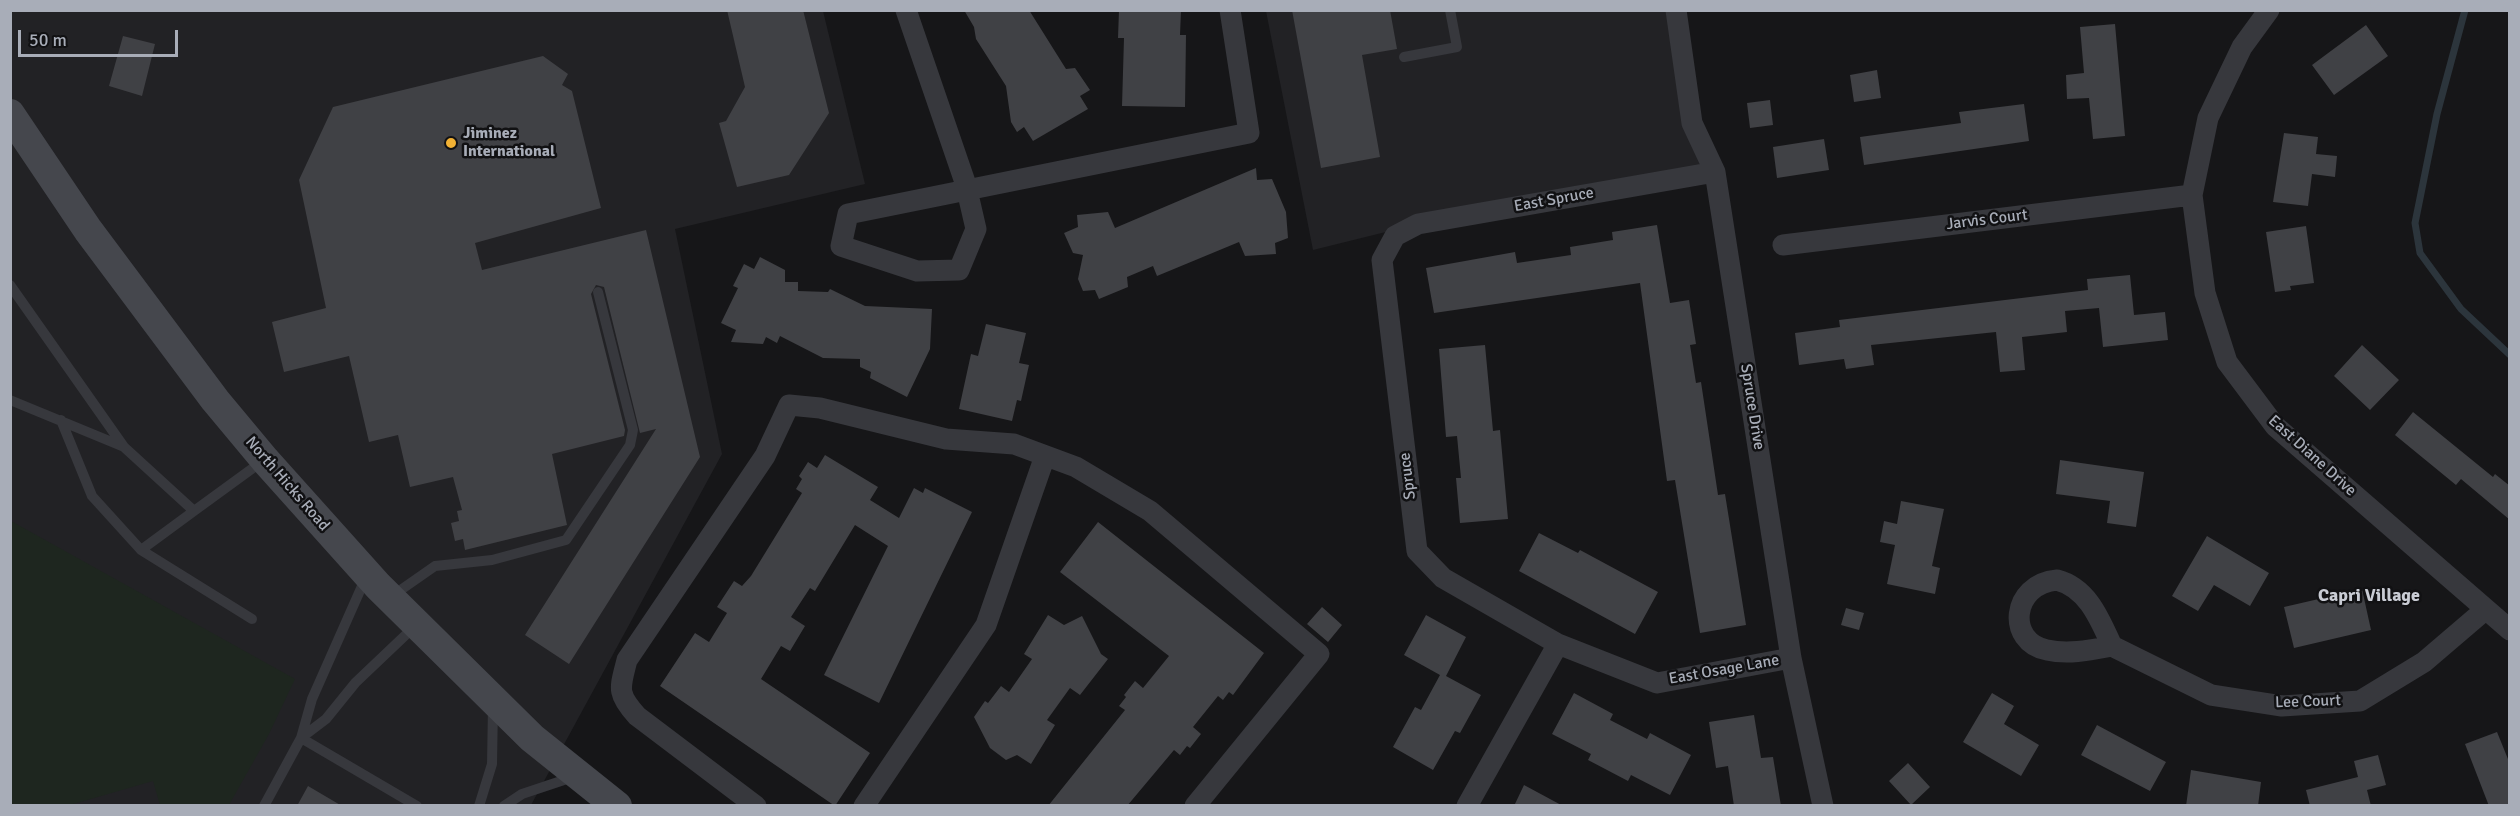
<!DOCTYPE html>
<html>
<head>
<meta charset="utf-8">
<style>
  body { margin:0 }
  #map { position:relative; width:2520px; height:816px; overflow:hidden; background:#161618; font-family:Signika,sans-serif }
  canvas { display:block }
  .frame { position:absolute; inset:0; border:12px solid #a8adb8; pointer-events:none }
  .scale { position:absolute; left:18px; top:30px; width:160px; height:27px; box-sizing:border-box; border:3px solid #a8adb8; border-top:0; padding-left:8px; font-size:18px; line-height:21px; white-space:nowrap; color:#a8adb8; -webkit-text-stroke:4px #111113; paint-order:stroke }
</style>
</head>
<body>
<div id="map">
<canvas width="2520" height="816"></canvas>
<div class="frame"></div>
<div class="scale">50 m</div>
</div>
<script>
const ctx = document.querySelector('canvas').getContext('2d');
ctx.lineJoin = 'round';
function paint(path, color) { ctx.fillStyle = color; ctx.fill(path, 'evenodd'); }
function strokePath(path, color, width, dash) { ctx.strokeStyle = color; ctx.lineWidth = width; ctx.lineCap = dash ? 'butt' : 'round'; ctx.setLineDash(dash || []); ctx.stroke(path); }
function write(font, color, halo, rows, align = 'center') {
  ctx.font = font + ' Signika,sans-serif'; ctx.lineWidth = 5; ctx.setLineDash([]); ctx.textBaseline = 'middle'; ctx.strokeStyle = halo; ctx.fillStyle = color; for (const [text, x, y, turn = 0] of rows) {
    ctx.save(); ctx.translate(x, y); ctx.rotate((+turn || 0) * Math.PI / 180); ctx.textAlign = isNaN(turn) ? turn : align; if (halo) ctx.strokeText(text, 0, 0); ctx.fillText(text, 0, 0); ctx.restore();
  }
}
paint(new Path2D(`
  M10,11H823L865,184L675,229L722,454L531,805H11Z
  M1266,11H1676L1692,123L1715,172L1418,224L1313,250Z`), '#222225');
paint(new Path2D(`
  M11,521L295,679L269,734L229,805H160L153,781L70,805H11Z`), '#1e261f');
strokePath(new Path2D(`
  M2465,10L2437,114L2415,223L2420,253L2461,309L2510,355`), '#2c353c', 7);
paint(new Path2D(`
  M727,10H803L829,113L789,175L737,187L719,123L726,121L745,87Z
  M964,10H1029L1066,69L1075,68L1090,90L1080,96L1088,109L1033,141L1024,127L1017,132L1011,122L1006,86L976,39L974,27Z
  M1119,10H1181L1180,35H1186L1185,107L1122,106L1124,38H1118Z
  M1292,10H1390L1397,49L1362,55L1380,157L1321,168Z
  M2115,24L2125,136L2093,139L2089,98L2067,99L2066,75L2084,73L2080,27Z
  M2366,25L2388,56L2334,95L2312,65Z
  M123,36L155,44L142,96L109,86Z
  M543,56L568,74L562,85L572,91L601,208L475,243L482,270L646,230L700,457L569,664L525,635L656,429L640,433L604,287L596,285L591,294L625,430L624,436L552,454L567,525L465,550L463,539L455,541L451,523L459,521L457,511L462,510L453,477L410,487L398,435L369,442L349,356L284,372L272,322L326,308L299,180L333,107Z
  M1877,70L1881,98L1854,102L1850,75Z
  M1770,100L1773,125L1750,128L1747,103Z
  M2024,104L2029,141L1864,165L1860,137L1961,123L1959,112Z
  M2284,133L2318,137L2316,154L2337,156L2335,177L2312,174L2308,206L2273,202Z
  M1824,139L1829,170L1777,178L1773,147Z
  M1256,168L1257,180L1272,179L1286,212L1288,238L1275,243L1276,254L1245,256L1239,242L1157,276L1153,266L1127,277L1128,287L1099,299L1095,290L1083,291L1078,279L1083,255L1073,253L1064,233L1078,227L1077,215L1108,212L1115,228Z
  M1657,225L1670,303L1689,300L1696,344L1690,345L1696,383L1701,382L1718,495L1725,494L1746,625L1700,633L1675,480L1667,481L1640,283L1434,313L1426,268L1515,252L1517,263L1571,255L1570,247L1613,240L1612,232Z
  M2306,226L2314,283L2290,286L2291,290L2275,292L2266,232Z
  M760,257L785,270V282H798V291L828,292L830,289L865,306L932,309L930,349L907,397L870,378L871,372L860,367V359L823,358L780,336L777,343L766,337L763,344L731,342L736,330L721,323L738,288L733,286L744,264L754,269Z
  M2130,275L2134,315L2165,312L2168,340L2103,347L2099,308L2065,311L2067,332L2022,337L2025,370L2000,372L1996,332L1871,345L1874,365L1846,369L1844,359L1799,365L1795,333L1840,327L1839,320L2088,290L2087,279Z
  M986,324L1026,333L1019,363L1029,365L1021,401L1017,400L1012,421L959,409L971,354L978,356Z
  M1485,345L1493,431L1500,430L1508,519L1460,523L1456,478H1461L1457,436L1446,437L1439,349Z
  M2362,345L2399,380L2370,410L2334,376Z
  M2413,412L2493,477L2495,474L2510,486V520L2461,479L2456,485L2395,435Z
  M825,455L878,487L870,500L899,518L914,488L923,493L925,488L972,512L879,703L824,675L888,546L855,525L815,591L810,588L791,617L805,626L790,651L781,646L761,679L870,753L835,806L660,686L695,633L709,642L727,613L717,607L734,581L742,586L751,576L802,493L796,489L802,479L799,476L808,462L817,468Z
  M2060,460L2144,472L2136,527L2107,523L2110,501L2056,494Z
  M1901,501L1944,509L1932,566L1940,568L1935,594L1887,584L1895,545L1880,542L1884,521L1897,524Z
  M1098,522L1264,653L1233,695L1229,692L1223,700L1218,696L1193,727L1201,734L1190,748L1187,746L1180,755L1174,750L1127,806H1048L1125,710L1119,706L1126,697L1124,695L1135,681L1143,688L1169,656L1060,572Z
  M1539,533L1578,553L1580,550L1658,592L1635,634L1519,571Z
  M2207,536L2269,573L2250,606L2214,585L2198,611L2172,596Z
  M2362,589L2371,630L2294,648L2284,607Z
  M1322,607L1342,625L1328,642L1307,624Z
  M1846,608L1864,613L1859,630L1841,625Z
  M1048,615L1064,625L1082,616L1101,654L1108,659L1080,695L1070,688L1047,720L1055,725L1031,764L1017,755L1006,760L990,748L974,717L985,701L988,703L1001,686L1009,692L1032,659L1024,654Z
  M1426,615L1466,637L1446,676L1481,695L1460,733L1455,731L1433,770L1393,747L1415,707L1421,710L1440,675L1404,655Z
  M1574,693L1613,714L1610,720L1647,739L1650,733L1691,755L1670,795L1631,775L1628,781L1588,760L1591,754L1552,734Z
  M1992,693L2014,706L2004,724L2039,745L2021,776L1963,742Z
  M1754,715L1761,758L1773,757L1781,806H1734L1728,766L1716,768L1709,722Z
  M2097,725L2166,762L2150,791L2081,755Z
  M2497,732L2510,764V806H2489L2465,744Z
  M2378,755L2386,785L2367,790L2371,806H2310L2306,790L2358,777L2354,761Z
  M1908,763L1930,787L1911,805L1889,781Z
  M2191,770L2261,782L2258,806H2186Z
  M1524,785L1563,806H1514Z
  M308,786L342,806H297Z`), '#404145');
strokePath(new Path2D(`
  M1404,57L1457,47L1450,10
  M10,285L124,447
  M10,400L124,447L194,511L264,460
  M61,420L92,496L141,550L194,511
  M141,550L252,619
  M392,596L435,566L492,560L566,540L630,445L633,430L598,292
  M301,738L326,719L356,682L416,625
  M301,738L417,806
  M264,806L301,738L312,699L366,577
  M479,806L492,764L493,706
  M504,806L522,794L573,777`), '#37383d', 10);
strokePath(new Path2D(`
  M906,10L966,185L967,190L976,229L959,270L917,271L841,246L848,214L1249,133L1230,10
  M1676,10L1692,123L1715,172L1791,658L1823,806
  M2269,10L2242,47L2208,118L2192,195L2205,293L2227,362L2275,426L2510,630
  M1715,172L1418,224L1395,236L1382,260L1417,551L1443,578L1558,644L1657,683L1791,658
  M1783,245L2192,195
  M2057,580C2088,588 2100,620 2112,646C2091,650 2068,655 2047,650C2006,642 2011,584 2057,580Z
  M2112,646L2211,695L2282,706L2360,701L2424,662L2486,609
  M756,806L637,716C616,693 620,688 627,660L765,456L789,405L820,408L946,439L1014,444L1076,467L1150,511L1319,654L1195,806
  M864,806L986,625L1045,456
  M1467,806L1558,644`), '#37383d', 21);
strokePath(new Path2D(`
  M10,114L88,230L215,400L265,460L378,586L532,738L617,806`), '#45474d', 30);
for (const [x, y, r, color] of [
  [451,143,6,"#f2b134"]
]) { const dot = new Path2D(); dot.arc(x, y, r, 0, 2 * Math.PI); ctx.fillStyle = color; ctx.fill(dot); strokePath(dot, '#111113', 2); }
write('bold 16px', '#a8adb8', '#111113', [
  ["Jiminez",463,134],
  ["International",463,152]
], 'left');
write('16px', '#a8adb8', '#111113', [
  ["East Spruce",1554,200,-10],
  ["Jarvis Court",1987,220,-7],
  ["Spruce Drive",1752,407,81],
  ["East Diane Drive",2312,456,42],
  ["Spruce",1408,476,-97],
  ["North Hicks Road",287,484,49],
  ["East Osage Lane",1724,670,-10],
  ["Lee Court",2308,702,-2]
]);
write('bold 18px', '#c9ccd4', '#111113', [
  ["Capri Village",2369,596]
]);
</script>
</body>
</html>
